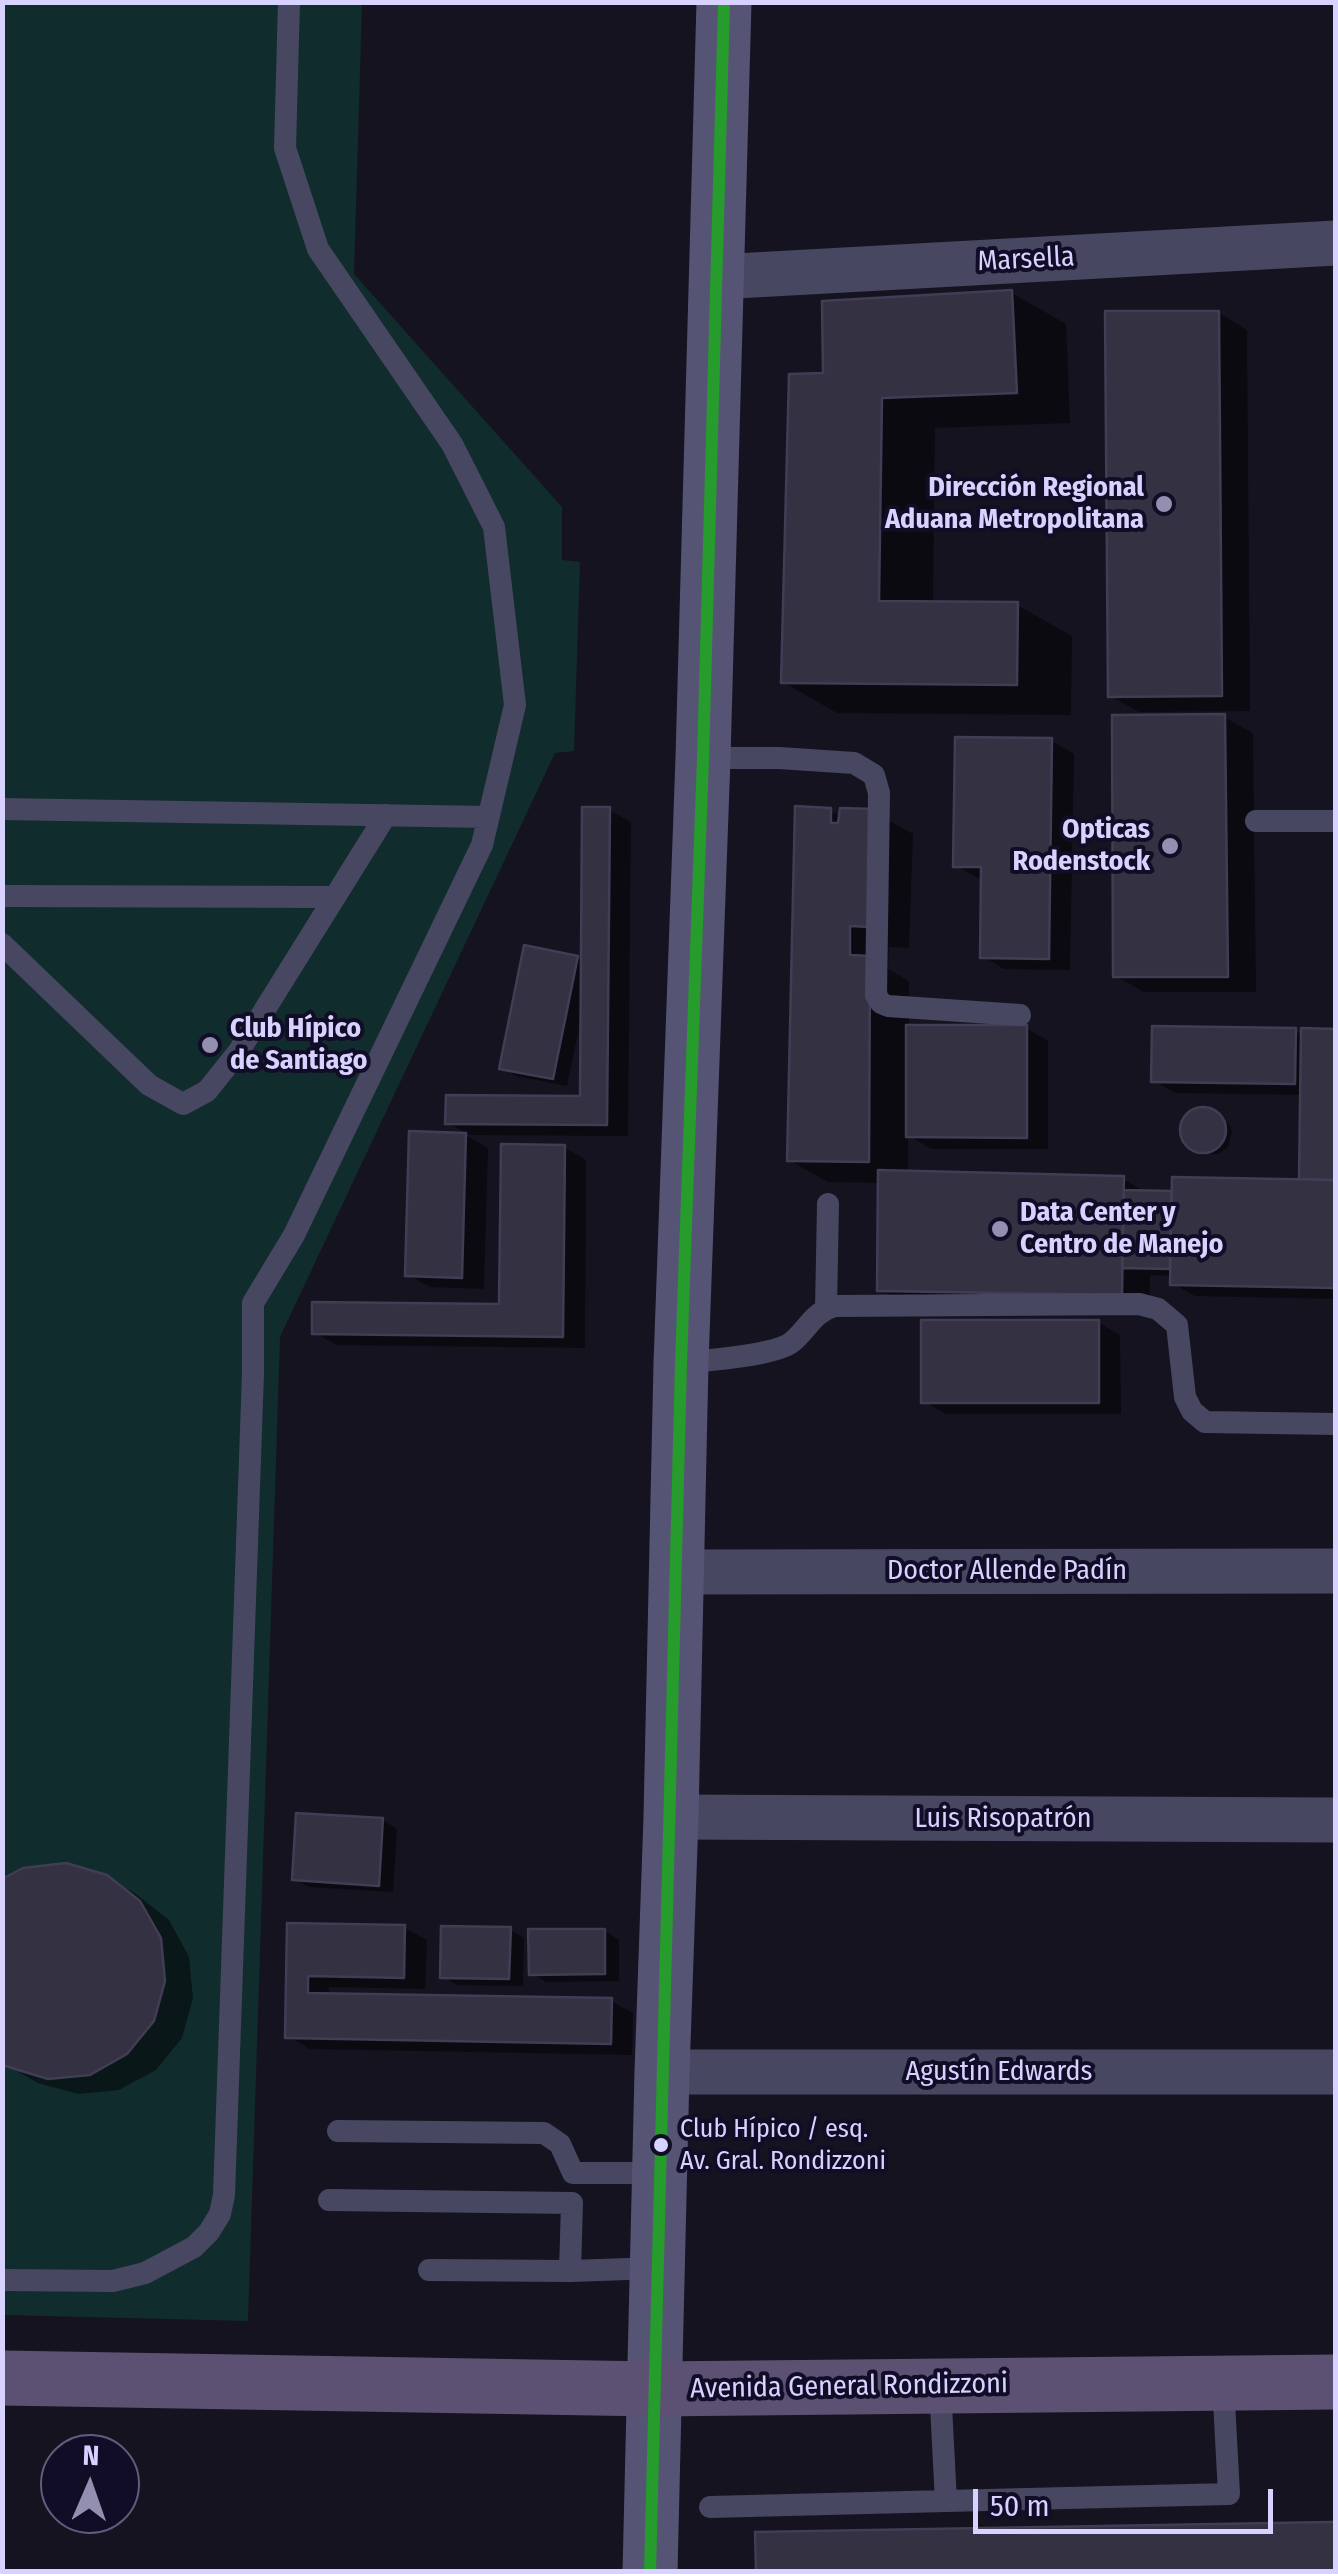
<!DOCTYPE html>
<html>
<head>
<meta charset="utf-8">
<style>
  body { margin:0 }
  #map { position:relative; width:1338px; height:2574px; overflow:hidden; background:#151320; font-family:"Fira Sans Condensed",sans-serif }
  canvas { display:block }
  .frame { position:absolute; inset:0; border:5px solid #d7d2ff; pointer-events:none }
  .north { position:absolute; left:40px; top:2434px; width:100px; height:100px; box-sizing:border-box; background:#110d26; border:2px solid #605c7d; border-radius:50%; rotate:2deg; font-size:28px; font-weight:700; line-height:40px; text-align:center; color:#d7d2ff }
  .north::after { content:''; display:block; margin:auto; width:35px; height:45px; background:#938fb1; clip-path:polygon(50% 0,100% 100%,50% 72%,0 100%) }
  .scale { position:absolute; left:973px; top:2489px; width:300px; height:45px; box-sizing:border-box; border:5px solid #d7d2ff; border-top:0; padding-left:12px; font-size:30px; line-height:35px; white-space:nowrap; color:#d7d2ff; -webkit-text-stroke:8px #110d26; paint-order:stroke }
</style>
</head>
<body>
<div id="map">
<canvas width="1338" height="2574"></canvas>
<div class="frame"></div>
<div class="north">N</div>
<div class="scale">50 m</div>
</div>
<script>
const ctx = document.querySelector('canvas').getContext('2d');
ctx.lineJoin = 'round';
function paint(path, color) { ctx.fillStyle = color; ctx.fill(path, 'evenodd'); }
function strokePath(path, color, width, dash) { ctx.strokeStyle = color; ctx.lineWidth = width; ctx.lineCap = dash ? 'butt' : 'round'; ctx.setLineDash(dash || []); ctx.stroke(path); }
function write(font, color, halo, rows, align = 'center') {
  ctx.font = font + ' "Fira Sans Condensed",sans-serif'; ctx.lineWidth = 8; ctx.setLineDash([]); ctx.textBaseline = 'middle'; ctx.strokeStyle = halo; ctx.fillStyle = color; for (const [text, x, y, turn = 0] of rows) {
    ctx.save(); ctx.translate(x, y); ctx.rotate((+turn || 0) * Math.PI / 180); ctx.textAlign = isNaN(turn) ? turn : align; if (halo) ctx.strokeText(text, 0, 0); ctx.fillText(text, 0, 0); ctx.restore();
  }
}
paint(new Path2D(`
  M3,3H362L354,274L562,507V560L580,562L574,751L555,753L280,1337L248,2321L3,2315Z`), '#112c2d');
paint(new Path2D(`
  M1012,293L1066,324L1070,423L935,428L933,604L1017,605L1072,636L1071,715L837,713L783,682L825,375Z
  M1219,313L1247,330L1250,711L1139,712L1110,696Z
  M1224,717L1253,733L1256,992H1144L1116,976Z
  M1052,741L1074,754L1070,970L1004,969L982,956L983,878H978L956,866Z
  M609,810L631,822L628,1136L470,1135L448,1123L582,1099L583,1023H580L567,1086L516,1076L501,1067L577,958L583,962Z
  M830,811L841,817L874,812L913,834L909,948L889,947L888,969L909,981V1028H1026L1048,1041V1149H931L908,1135V1173L1123,1179L1147,1193H1171L1175,1195L1310,1182L1302,1178L1303,1095L1175,1093L1153,1080L1295,1031L1304,1036L1336,1031V1299L1195,1296L1173,1284V1276L1150,1275L1149,1310L908,1306L879,1289L880,1183L828,1182L789,1160Z
  M1199,1110L1212,1111L1230,1125L1232,1132L1228,1147L1218,1154H1204L1186,1142L1182,1136V1129L1186,1117Z
  M411,1134L468,1135H466L488,1148L484,1289L430,1287L408,1275Z
  M564,1147L586,1160L585,1348L337,1345L315,1333L502,1307Z
  M1098,1322L1120,1335L1121,1414H946L924,1401Z
  M383,1820L397,1829L393,1892L309,1887L295,1879Z
  M106,1877L136,1894L169,1920L189,1957L193,1998L182,2038L156,2070L119,2090L78,2094L38,2083L8,2066Z
  M290,1926L405,1928L427,1940L425,1989L329,1987V1996L611,2001L633,2013L632,2055L310,2049L288,2036Z
  M510,1929L524,1938L523,1986L457,1985L443,1977Z
  M605,1931L619,1940V1981L546,1982L531,1973Z`), '#0007');
const building = new Path2D(`
  M1012,290L1017,393L882,398L879,601L1018,602L1017,685L781,683L789,374L823,373L822,301Z
  M1105,311H1219L1222,696L1108,697Z
  M1225,714L1228,977H1113L1112,715Z
  M955,737L1052,738L1049,959L980,958L981,867H953Z
  M795,806L831,808V823H838L840,808L875,809L871,927L850,926V955L870,956L869,1162L787,1161Z
  M582,807H610L607,1125L445,1124L446,1095L580,1096Z
  M524,945L578,956L553,1079L499,1069Z
  M906,1025H1027V1138L906,1137Z
  M1152,1026L1296,1028L1295,1084L1151,1082Z
  M1301,1028L1336,1029V1180L1299,1179Z
  M1180 1130a23 23 0 1 1 46 0a23 23 0 1 1-46 0Z
  M409,1131L466,1133L462,1278L405,1276Z
  M501,1144L565,1145L563,1337L312,1334V1302L499,1304Z
  M878,1170L1124,1176L1122,1295L877,1291Z
  M1172,1177L1336,1180V1288L1170,1285Z
  M1124,1190L1171,1191L1170,1269L1122,1268Z
  M921,1320H1099V1403H921Z
  M296,1813L383,1818L379,1886L292,1880Z
  M66,1863L107,1875L140,1901L161,1938L165,1981L154,2021L127,2054L90,2075L48,2079L2,2065V1879L23,1868Z
  M287,1923L405,1925L404,1978L308,1976V1993L612,1998L611,2044L285,2038Z
  M441,1926L511,1927L509,1979L440,1978Z
  M528,1929H605V1974L529,1975Z
  M1330,2522H1336V2572H756L755,2532Z`);
paint(building, '#333142');
strokePath(building, '#413d55', 2.5);
strokePath(new Path2D(`
  M703,758H779L854,763L874,775L879,793L876,995L881,1003L888,1006L1020,1015
  M2,809L488,817
  M1256,821H1336
  M2,896L335,897
  M2,944L149,1085L183,1104L207,1091L239,1051L386,815
  M826,1309L828,1204
  M681,1363C706,1360 775,1356 792,1342C808,1329 813,1312 835,1306L1139,1304L1158,1309L1177,1325L1185,1397L1192,1411L1205,1422L1336,1424
  M338,2131L544,2133L560,2144L573,2173H660
  M329,2200L572,2203L570,2271
  M429,2270L570,2271L657,2268
  M2,2280L113,2281L145,2273L194,2247L209,2232L220,2214L224,2195L253,1373V1303L294,1235L482,845L515,705L494,527L452,444L318,249L285,148L289,2
  M946,2501L1229,2494L1223,2383
  M710,2507L946,2501L940,2387`), '#484761', 22);
strokePath(new Path2D(`
  M717,277L1336,243
  M678,1572L1336,1571
  M671,1817L1336,1820
  M662,2072H1336`), '#484761', 45);
strokePath(new Path2D(`
  M650,2572L662,2072L671,1817L681,1363L703,758L724,2`), '#565474', 55);
strokePath(new Path2D(`
  M2,2378L654,2389L1336,2382`), '#5c5172', 55);
strokePath(new Path2D(`
  M650,2572L681,1363L703,758L724,2`), '#269c2c', 12);
for (const [x, y, r, color] of [
  [1164,504,10,"#938fb1"],
  [1170,846,10,"#938fb1"],
  [210,1045,10,"#938fb1"],
  [1000,1229,10,"#938fb1"],
  [661,2145,9,"#d7d2ff"]
]) { const dot = new Path2D(); dot.arc(x, y, r, 0, 2 * Math.PI); ctx.fillStyle = color; ctx.fill(dot); strokePath(dot, '#110d26', 4); }
write('26px', '#d7d2ff', '#110d26', [
  ["Club Hípico / esq.",680,2130],
  ["Av. Gral. Rondizzoni",680,2162]
], 'left');
write('28px', '#d7d2ff', '#110d26', [
  ["Marsella",1026,260,-3],
  ["Doctor Allende Padín",1007,1571],
  ["Luis Risopatrón",1003,1819],
  ["Agustín Edwards",999,2072],
  ["Avenida General Rondizzoni",849,2387,-1]
]);
write('bold 28px', '#d7d2ff', '#110d26', [
  ["Dirección Regional",1144,488],
  ["Aduana Metropolitana",1144,520],
  ["Opticas",1150,830],
  ["Rodenstock",1150,862],
  ["Club Hípico",230,1029,"left"],
  ["de Santiago",230,1061,"left"],
  ["Data Center y",1020,1213,"left"],
  ["Centro de Manejo",1020,1245,"left"]
], 'right');
</script>
</body>
</html>
